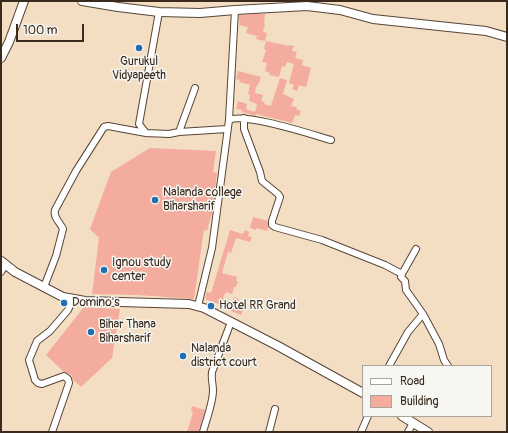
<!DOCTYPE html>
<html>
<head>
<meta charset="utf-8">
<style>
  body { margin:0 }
  #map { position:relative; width:508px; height:433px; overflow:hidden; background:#f3dec3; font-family:Pangolin,sans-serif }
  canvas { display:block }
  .frame { position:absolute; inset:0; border:2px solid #3b2a1e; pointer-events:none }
  .legend { position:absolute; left:362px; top:365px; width:130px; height:52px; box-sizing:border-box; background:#f6f6f2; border:1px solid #aba49d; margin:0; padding:5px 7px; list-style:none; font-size:12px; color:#3b2a1e }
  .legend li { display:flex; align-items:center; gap:8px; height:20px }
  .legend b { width:20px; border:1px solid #aba49d }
  .scale { position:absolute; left:16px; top:24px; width:68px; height:18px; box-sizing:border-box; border:2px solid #3b2a1e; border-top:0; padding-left:5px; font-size:12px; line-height:14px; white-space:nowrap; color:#3b2a1e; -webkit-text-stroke:3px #f6f6f2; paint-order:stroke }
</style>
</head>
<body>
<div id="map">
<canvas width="508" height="433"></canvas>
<div class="frame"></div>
<ul class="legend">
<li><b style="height:5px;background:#fff"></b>Road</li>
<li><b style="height:11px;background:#f4ac9f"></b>Building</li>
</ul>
<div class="scale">100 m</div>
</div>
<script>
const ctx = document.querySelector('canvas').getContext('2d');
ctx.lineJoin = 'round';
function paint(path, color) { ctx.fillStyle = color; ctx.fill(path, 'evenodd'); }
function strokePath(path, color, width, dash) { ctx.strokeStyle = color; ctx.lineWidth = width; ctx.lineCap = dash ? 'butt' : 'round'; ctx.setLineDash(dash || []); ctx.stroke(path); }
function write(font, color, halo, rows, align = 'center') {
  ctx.font = font + ' Pangolin,sans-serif'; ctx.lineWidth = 3; ctx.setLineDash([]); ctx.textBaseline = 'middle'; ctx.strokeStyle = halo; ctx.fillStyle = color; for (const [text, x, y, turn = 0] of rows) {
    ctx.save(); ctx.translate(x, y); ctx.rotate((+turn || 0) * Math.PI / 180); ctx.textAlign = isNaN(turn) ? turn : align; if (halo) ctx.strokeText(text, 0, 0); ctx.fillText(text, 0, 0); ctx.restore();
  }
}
paint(new Path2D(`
  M255,14H265L264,23L265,24L263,32L267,33L265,41L256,39L257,36L246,33L248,27L239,25L240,21H239V15Z
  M266,41L289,46V45L294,46L292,51L297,52L295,58L303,60L302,65L311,68L306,87L299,85L297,91L292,89L294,85L289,83L294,64L287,62L285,67L282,66L279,77L269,75L270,73L265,71L267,63L262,62L266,50L264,49Z
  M238,71L261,77L259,83H258L257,87L256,86L255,93L263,95L261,101L265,102L264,104L271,106L280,78L287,80L283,94L294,99L291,106L297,107L296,109L301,111L299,116L295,115L292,123L256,114V116L242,112V110L236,109L238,101L247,104L246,109L255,112L257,104L249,101L250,95L248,94L250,85L239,82L240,80L236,79Z
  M150,148L216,151L213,172L217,173L212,213L207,231L204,230L194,299L137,295L92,294L99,238L90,229L111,172Z
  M253,217L268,221V228L267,231L256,228V230L250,228Z
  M230,230L243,234L245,230L249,232L248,236L252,237L250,242L236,238L231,253L228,252L222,273L237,277L236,281H238L236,287H234L232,294L226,292L223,298L232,302L234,297L239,299L238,303L245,306L241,315L228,310L220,307L221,305L205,299L207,292L211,293Z
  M84,307L120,309L112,358L81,387L73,380L71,375L64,372L46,355Z
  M192,406L205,410L199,432L192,431L191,432H187L193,412L191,411Z`), '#f4ac9f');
const minor = new Path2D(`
  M244,118V129L260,172L262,181L278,194L280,197L272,221V225L275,227L322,240L385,265L402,274
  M229,120L235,10
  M179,132L195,88
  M146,133L139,124L159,12
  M416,249L402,274L401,277L405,281L406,290L423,314
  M1,272L6,264
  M44,287L56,256L63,229C60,222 53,218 55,210L76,171L104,127L108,126L146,133L169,134L179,132L227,129
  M198,306L212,248L229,120C244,112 313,135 331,140
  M389,366L408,332L423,314L439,344L444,360L448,366
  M52,432L69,383L68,379L64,376L42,384L38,383L35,380L29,360L37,341L50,331L68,310L73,299
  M203,432C206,421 213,402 213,391C213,383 211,380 212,372L231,322
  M269,432L275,409
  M361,432L368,416
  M408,432L413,423`);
const major = new Path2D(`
  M82,1L118,7L159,12L200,13L235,10L307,6L340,10L373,19L486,31L507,37
  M1,58L9,42L24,1
  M1,261L15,272L63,297L85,301L189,304L204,308L278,346L363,393
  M402,416L428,432`);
strokePath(minor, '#574537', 8);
strokePath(major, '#574537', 10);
strokePath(minor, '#fff', 6);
strokePath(major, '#fff', 8);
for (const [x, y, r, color] of [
  [139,48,4,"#1f6fb2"],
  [155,200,4,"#1f6fb2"],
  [104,270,4,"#1f6fb2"],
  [64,303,4,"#1f6fb2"],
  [211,306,4,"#1f6fb2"],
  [91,332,4,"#1f6fb2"],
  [183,356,4,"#1f6fb2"]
]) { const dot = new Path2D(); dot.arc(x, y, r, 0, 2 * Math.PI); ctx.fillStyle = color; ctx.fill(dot); strokePath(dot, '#f6f6f2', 1.5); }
write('12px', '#3b2a1e', '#f6f6f2', [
  ["Gurukul",139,62,"center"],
  ["Vidyapeeth",139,76,"center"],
  ["Nalanda college",163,193],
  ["Biharsharif",163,207],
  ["Ignou study",112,263],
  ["center",112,277],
  ["Domino's",72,303],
  ["Hotel RR Grand",219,306],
  ["Bihar Thana",99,325],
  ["Biharsharif",99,339],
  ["Nalanda",191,349],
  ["district court",191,363]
], 'left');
</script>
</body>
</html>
